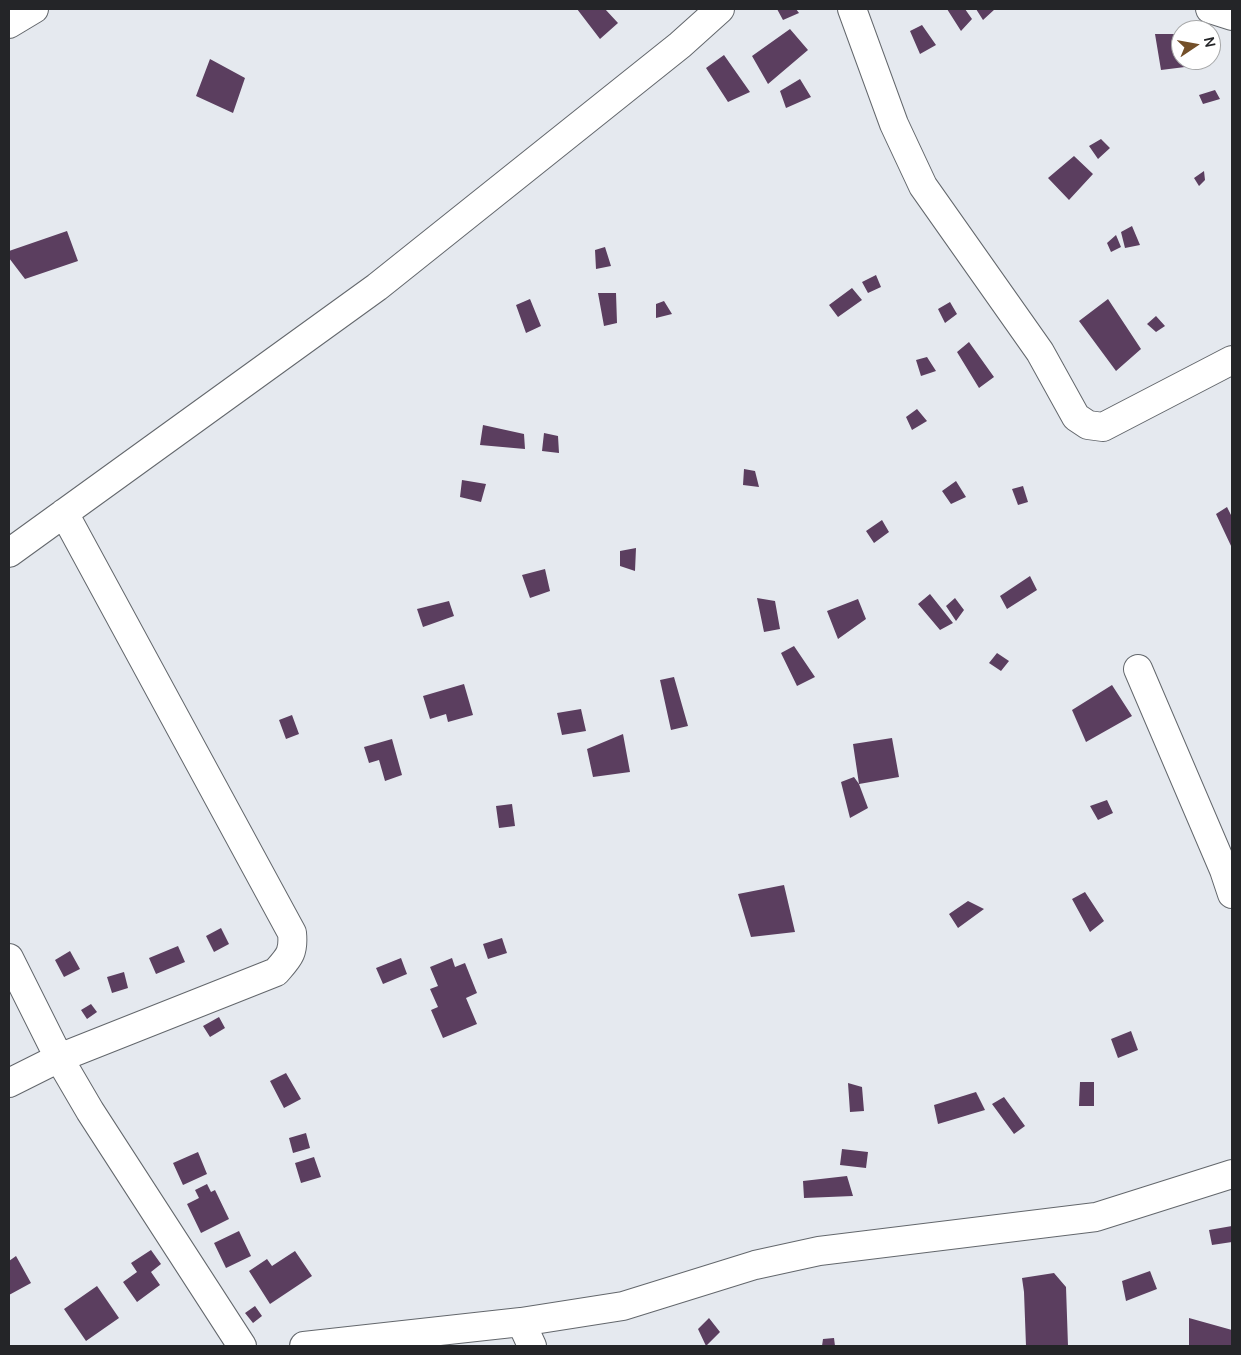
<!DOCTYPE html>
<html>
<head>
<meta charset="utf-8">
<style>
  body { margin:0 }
  #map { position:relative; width:1241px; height:1355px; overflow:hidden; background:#e5e9ef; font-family:Manrope,sans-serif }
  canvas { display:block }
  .frame { position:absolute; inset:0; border:10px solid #242528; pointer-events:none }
  .north { position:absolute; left:1171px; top:20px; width:50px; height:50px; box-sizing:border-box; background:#fff; border:1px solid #a7a8a9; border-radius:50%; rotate:78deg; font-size:14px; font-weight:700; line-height:20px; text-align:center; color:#242528 }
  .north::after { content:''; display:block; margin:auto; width:18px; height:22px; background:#734f29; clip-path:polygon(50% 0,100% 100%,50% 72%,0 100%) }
</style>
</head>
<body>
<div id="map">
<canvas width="1241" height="1355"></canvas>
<div class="frame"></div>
<div class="north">N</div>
</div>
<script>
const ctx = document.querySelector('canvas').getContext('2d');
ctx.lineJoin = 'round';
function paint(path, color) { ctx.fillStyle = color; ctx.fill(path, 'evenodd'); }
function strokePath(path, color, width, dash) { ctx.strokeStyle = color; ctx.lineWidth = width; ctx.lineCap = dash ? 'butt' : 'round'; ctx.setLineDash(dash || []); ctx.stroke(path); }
paint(new Path2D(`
  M577,9H605L618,23L600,39Z
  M777,9H796L799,13L783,20Z
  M947,9H965L972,19L961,31Z
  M976,9H995L983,20Z
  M922,25L936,45L920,54L910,31Z
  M790,29L808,50L768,84L752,56Z
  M1155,34H1181V60H1201V65L1161,70Z
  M724,55L750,92L728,102L706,68Z
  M210,59L245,78L233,113L196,96Z
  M800,79L811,97L786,108L780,91Z
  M1215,90L1220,99L1203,104L1199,95Z
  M1101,139L1110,148L1098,159L1089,146Z
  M1074,156L1093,174L1069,200L1048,178Z
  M1204,171L1205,180L1199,186L1194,178Z
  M1132,226L1140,245L1125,248L1121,232Z
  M67,231L78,261L25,279L9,258V251Z
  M1116,235L1121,247L1111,252L1107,243Z
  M605,247L611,266L596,269L595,250Z
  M876,275L881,287L868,293L862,282Z
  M852,288L862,300L838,317L829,305Z
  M598,293H616L617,323L604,326Z
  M530,299L541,326L526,333L516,305Z
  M1108,299L1141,349L1116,371L1079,321Z
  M664,301L672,314L656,318V304Z
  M950,302L957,314L945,323L938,309Z
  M1156,316L1165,326L1156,332L1147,324Z
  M969,342L994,377L979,388L957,352Z
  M927,357L936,371L921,376L916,360Z
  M917,409L927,421L912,430L906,417Z
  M483,425L524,434L525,449L480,445Z
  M544,433L558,436L559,453L542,451Z
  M744,469L755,471L759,487L743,485Z
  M462,480L486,484L481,502L460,497Z
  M956,481L966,497L951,504L942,491Z
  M1023,486L1028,502L1018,505L1012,489Z
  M1227,507L1232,517V548L1216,514Z
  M882,520L889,532L874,543L866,531Z
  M636,548L635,571L620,566V551Z
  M545,569L550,591L530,598L522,575Z
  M1030,576L1037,590L1007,609L1000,596Z
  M930,594L953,623L940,630L918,604Z
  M757,598L775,601L780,629L764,632Z
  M955,598L964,610L956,621L946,606Z
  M858,599L866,619L838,639L827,611Z
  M449,601L454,616L423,627L417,609Z
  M794,646L815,677L797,686L781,653Z
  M997,653L1009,661L1001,671L989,663Z
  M674,677L688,726L671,730L660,680Z
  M464,684L473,715L448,722L446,714L430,719L423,696Z
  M1112,685L1132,716L1086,742L1072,710Z
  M581,709L586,731L562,735L557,713Z
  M292,715L299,734L286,739L279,720Z
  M623,734L630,772L593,777L587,749Z
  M892,738L899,777L859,784L853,744Z
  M392,739L402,775L385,781L379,760L369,763L364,747Z
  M854,777L859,784L868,808L850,818L841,782Z
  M1107,800L1113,813L1098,820L1090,806Z
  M512,804L515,826L499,828L496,806Z
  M784,885L795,932L751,937L738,894Z
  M1085,892L1104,921L1090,932L1072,899Z
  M968,901L984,909L958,928L949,914Z
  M221,928L229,944L214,952L206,936Z
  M502,938L507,953L488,959L483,944Z
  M178,946L185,962L156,974L149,958Z
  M70,951L80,969L64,977L55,960Z
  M401,958L407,974L383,984L376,968Z
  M452,958L455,967L465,963L477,993L466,998L477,1024L443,1038L431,1010L438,1007L430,989L438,986L430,967Z
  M124,972L128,988L112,993L107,977Z
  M91,1004L97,1012L87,1019L81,1010Z
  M219,1017L225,1028L210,1037L203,1026Z
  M1131,1031L1138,1050L1118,1058L1111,1039Z
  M286,1073L301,1099L284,1108L270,1081Z
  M1080,1082H1094V1106H1079Z
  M848,1083L862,1087L864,1111L850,1112Z
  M976,1092L985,1110L938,1124L934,1105Z
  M1004,1097L1025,1126L1014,1134L992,1104Z
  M306,1133L310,1148L293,1153L289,1138Z
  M842,1149L868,1152L866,1168L840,1165Z
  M198,1152L207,1174L183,1185L173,1163Z
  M314,1157L321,1177L301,1183L295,1163Z
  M847,1176L853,1196L804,1198L803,1181Z
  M207,1184L211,1192L215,1190L229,1219L201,1233L187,1204L199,1198L195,1190Z
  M1232,1226V1242L1212,1245L1209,1230Z
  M239,1231L251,1256L226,1268L214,1243Z
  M151,1250L161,1264L151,1272L160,1285L137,1302L123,1282L137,1272L131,1263Z
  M295,1251L312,1276L270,1304L249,1271L267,1259L272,1266Z
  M16,1256L31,1283L9,1295V1261Z
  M1150,1271L1157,1289L1126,1301L1122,1281Z
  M1054,1273L1066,1287L1068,1346H1026L1024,1292L1022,1278Z
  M97,1286L119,1318L86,1341L64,1309Z
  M255,1306L262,1316L253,1323L245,1313Z
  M709,1318L720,1332L706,1346L698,1329Z
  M1189,1318L1232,1330V1346H1189Z
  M834,1338L835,1346H822L823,1339Z`), '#5b3e5f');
const minor = new Path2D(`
  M852,9L894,124L923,186L1040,352L1076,417L1088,425L1103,427L1232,360
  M1210,9L1232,16
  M9,24L34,9
  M9,553L377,287L680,45L720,9
  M1138,669L1224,870L1232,894
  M9,958L59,1058L90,1111L242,1346
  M9,1083L59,1058L276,972C289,957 294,953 292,933L64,513
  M521,1322L532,1346
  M304,1346L521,1322L623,1306L755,1265L819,1251L1096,1217L1232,1174`);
strokePath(minor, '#63676c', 30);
strokePath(minor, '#fff', 28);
</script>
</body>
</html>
